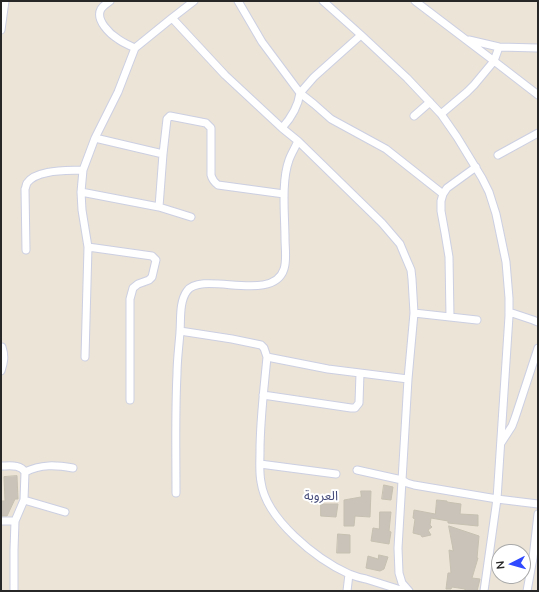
<!DOCTYPE html>
<html>
<head>
<meta charset="utf-8">
<style>
  body { margin:0 }
  #map { position:relative; width:539px; height:592px; overflow:hidden; background:#ebe4d7; font-family:Mulish,sans-serif }
  canvas { display:block }
  .frame { position:absolute; inset:0; border:2px solid #272727; pointer-events:none }
  .north { position:absolute; left:491px; top:544px; width:40px; height:40px; box-sizing:border-box; background:#fff; border:1px solid #a9a9a9; border-radius:50%; rotate:264deg; font-size:11px; font-weight:700; line-height:16px; text-align:center; color:#272727 }
  .north::after { content:''; display:block; margin:auto; width:14px; height:18px; background:#304aff; clip-path:polygon(50% 0,100% 100%,50% 72%,0 100%) }
</style>
</head>
<body>
<div id="map">
<canvas width="539" height="592"></canvas>
<div class="frame"></div>
<div class="north">N</div>
</div>
<script>
const ctx = document.querySelector('canvas').getContext('2d');
ctx.lineJoin = 'round';
function paint(path, color) { ctx.fillStyle = color; ctx.fill(path, 'evenodd'); }
function strokePath(path, color, width, dash) { ctx.strokeStyle = color; ctx.lineWidth = width; ctx.lineCap = dash ? 'butt' : 'round'; ctx.setLineDash(dash || []); ctx.stroke(path); }
function write(font, color, halo, rows, align = 'center') {
  ctx.font = font + ' Mulish,"Noto Sans Arabic",sans-serif'; ctx.lineWidth = 4; ctx.setLineDash([]); ctx.textBaseline = 'middle'; ctx.strokeStyle = halo; ctx.fillStyle = color; for (const [text, x, y, turn = 0] of rows) {
    ctx.save(); ctx.translate(x, y); ctx.rotate((+turn || 0) * Math.PI / 180); ctx.textAlign = isNaN(turn) ? turn : align; if (halo) ctx.strokeText(text, 0, 0); ctx.fillText(text, 0, 0); ctx.restore();
  }
}
const building = new Path2D(`
  M17,476L18,499H15L7,516H1V501H5L4,477Z
  M384,485L393,487L391,500L382,499Z
  M361,491H371L370,517L355,516L354,526H344V500L361,497Z
  M437,500L447,501V502L461,504L460,514L478,515V526L448,523V521L431,518L430,525L432,527L428,530L431,535L422,537L421,535L413,533L415,519L413,518L414,510L435,514Z
  M321,504H338L336,517L321,516Z
  M380,512H391L389,531L391,532L389,544L371,541L373,528L379,529Z
  M449,526L479,536L477,558H478L472,578L480,579L477,591H465V589L452,587L451,589H446L448,573H451L449,550L453,551Z
  M338,534L350,535V553H337Z
  M379,555L388,557L384,569L380,571L366,568L368,556L378,559Z`);
paint(building, '#c9c3ba');
strokePath(building, '#c6c0b1', 1);
const minor = new Path2D(`
  M110,1C107,3 103,6 101,9C95,20 110,34 118,39C123,43 129,45 135,48
  M238,1L262,42L300,93C298,107 292,117 282,128
  M323,1L361,35
  M415,1L494,61L538,95
  M172,18L225,75L282,128L298,141L382,223L400,244L405,256L411,270L412,279L414,313L408,379L398,548L399,573L402,583L409,591
  M1,30L5,1
  M469,40L499,47L538,48
  M441,114L467,92L474,85L494,61L499,47
  M414,116L430,102
  M95,138L163,154
  M498,155L538,133
  M81,192L159,207L191,217
  M443,194L386,149L331,119L314,104L300,93L314,77L361,35L407,78L441,114L457,137L482,178L489,192L496,214L506,262L509,298V316L497,499L484,591
  M159,207L163,154L167,119L170,116L206,123L211,128V175C212,179 214,182 218,185L284,194
  M88,247L152,256L156,260L152,277L149,280L138,284L133,288L130,299V400
  M26,250L25,189C26,187 26,185 27,183C37,169 68,171 83,170
  M509,312L533,320L538,322
  M414,313L477,320
  M450,317L449,257L445,233L441,211V201L443,194L447,188L476,167
  M180,331L232,339L261,345L264,348L267,357L328,369L408,379
  M1,347H2C5,356 4,362 1,371
  M85,357L88,247L82,210L81,192L83,170L95,138L118,92L135,48L172,18L194,1
  M267,357C264,389 260,420 260,451C260,461 259,472 261,482C266,519 316,559 349,574C354,576 360,578 366,579C379,583 391,587 404,591
  M263,395L351,408H355L359,403L360,373
  M501,443L512,426L515,418L538,348
  M260,464L336,474
  M1,466C10,466 20,464 25,472L24,500L15,521L14,550V591
  M357,470L402,480L407,483L414,485L497,499L538,504
  M25,472C41,464 56,465 73,468
  M176,493C176,454 175,414 177,374C177,360 179,346 180,332C181,319 179,302 187,291C202,270 273,304 284,269C287,260 285,248 285,239C285,216 281,182 289,160C291,154 295,148 298,141
  M24,500L65,512
  M1,521H15
  M347,591L349,574
  M527,591L533,558L538,514`);
strokePath(minor, '#cccfe2', 9);
strokePath(minor, '#fff', 7);
write('13px', '#454b7a', '#fff', [
  ["العروبة",321,496]
]);
</script>
</body>
</html>
